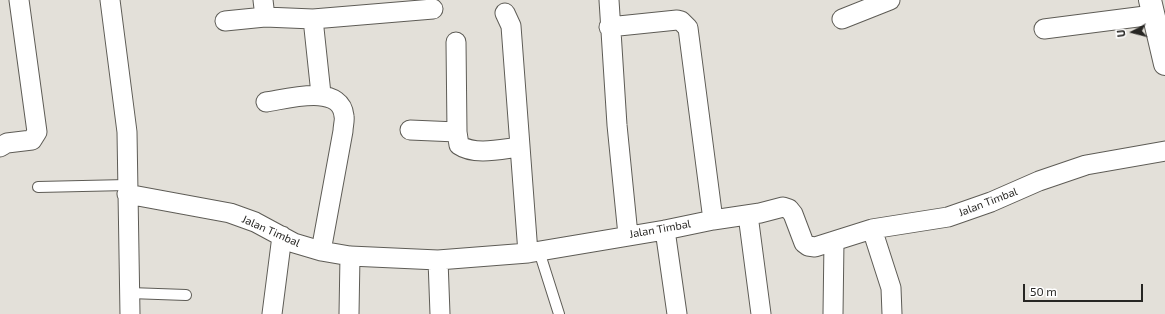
<!DOCTYPE html>
<html>
<head>
<meta charset="utf-8">
<style>
  body { margin:0 }
  #map { position:relative; width:1165px; height:314px; overflow:hidden; background:#e3e0d9; font-family:"Exo 2",sans-serif }
  canvas { display:block }
  .north { position:absolute; left:1113px; top:12px; width:40px; height:40px; -webkit-text-stroke:3px #fff; paint-order:stroke; rotate:263deg; font-size:11px; font-weight:700; line-height:16px; text-align:center; color:#272623 }
  .north::after { content:''; display:block; margin:auto; width:14px; height:18px; background:#272623; clip-path:polygon(50% 0,100% 100%,50% 72%,0 100%) }
  .scale { position:absolute; left:1023px; top:284px; width:120px; height:18px; box-sizing:border-box; border:2px solid #272623; border-top:0; padding-left:5px; font-size:12px; line-height:14px; white-space:nowrap; color:#272623; -webkit-text-stroke:3px #fff; paint-order:stroke }
</style>
</head>
<body>
<div id="map">
<canvas width="1165" height="314"></canvas>
<div class="north">U</div>
<div class="scale">50 m</div>
</div>
<script>
const ctx = document.querySelector('canvas').getContext('2d');
ctx.lineJoin = 'round';
function strokePath(path, color, width, dash) { ctx.strokeStyle = color; ctx.lineWidth = width; ctx.lineCap = dash ? 'butt' : 'round'; ctx.setLineDash(dash || []); ctx.stroke(path); }
function write(font, color, halo, rows, align = 'center') {
  ctx.font = font + ' "Exo 2",sans-serif'; ctx.lineWidth = 4; ctx.setLineDash([]); ctx.textBaseline = 'middle'; ctx.strokeStyle = halo; ctx.fillStyle = color; for (const [text, x, y, turn = 0] of rows) {
    ctx.save(); ctx.translate(x, y); ctx.rotate((+turn || 0) * Math.PI / 180); ctx.textAlign = isNaN(turn) ? turn : align; if (halo) ctx.strokeText(text, 0, 0); ctx.fillText(text, 0, 0); ctx.restore();
  }
}
const lane = new Path2D(`
  M38,187L127,185
  M539,251L559,314
  M130,293L186,295`);
const street = new Path2D(`
  M110,0L127,132L130,314
  M263,0L265,17
  M609,0L617,125L628,235
  M505,13L511,26L528,253
  M313,19L321,94
  M842,19L890,0
  M225,21L265,17L313,19L433,9
  M609,27L677,20L681,21L688,28L713,220
  M1044,29L1153,15
  M456,42L457,132L459,145C475,156 502,149 520,147
  M266,102C287,99 341,83 344,116C345,120 343,126 343,131L321,251
  M410,130L457,132
  M0,147L7,143L32,140L37,132L19,0
  M127,194L230,213L255,222L294,243L321,251L350,256L438,260L528,253L665,230L713,220L760,213L783,207L789,209L793,214L804,243L808,246L815,247L872,229L948,217L991,202L1039,181L1086,165L1165,151
  M748,215L761,314
  M872,229L891,288L892,314
  M665,230L677,314
  M438,260L440,314
  M272,314L282,236
  M349,314L350,256
  M833,314L834,241`);
const secondary = new Path2D(`
  M1150,0L1165,64`);
strokePath(lane, '#5e5c56', 12);
strokePath(street, '#5e5c56', 21);
strokePath(secondary, '#5e5c56', 24);
strokePath(lane, '#fff', 10);
strokePath(street, '#fff', 19);
strokePath(secondary, '#fff', 22);
write('11px', '#272623', '#fff', [
  ["Jalan Timbal",988,202,-21],
  ["Jalan Timbal",660,229,-10],
  ["Jalan Timbal",271,231,24]
]);
</script>
</body>
</html>
